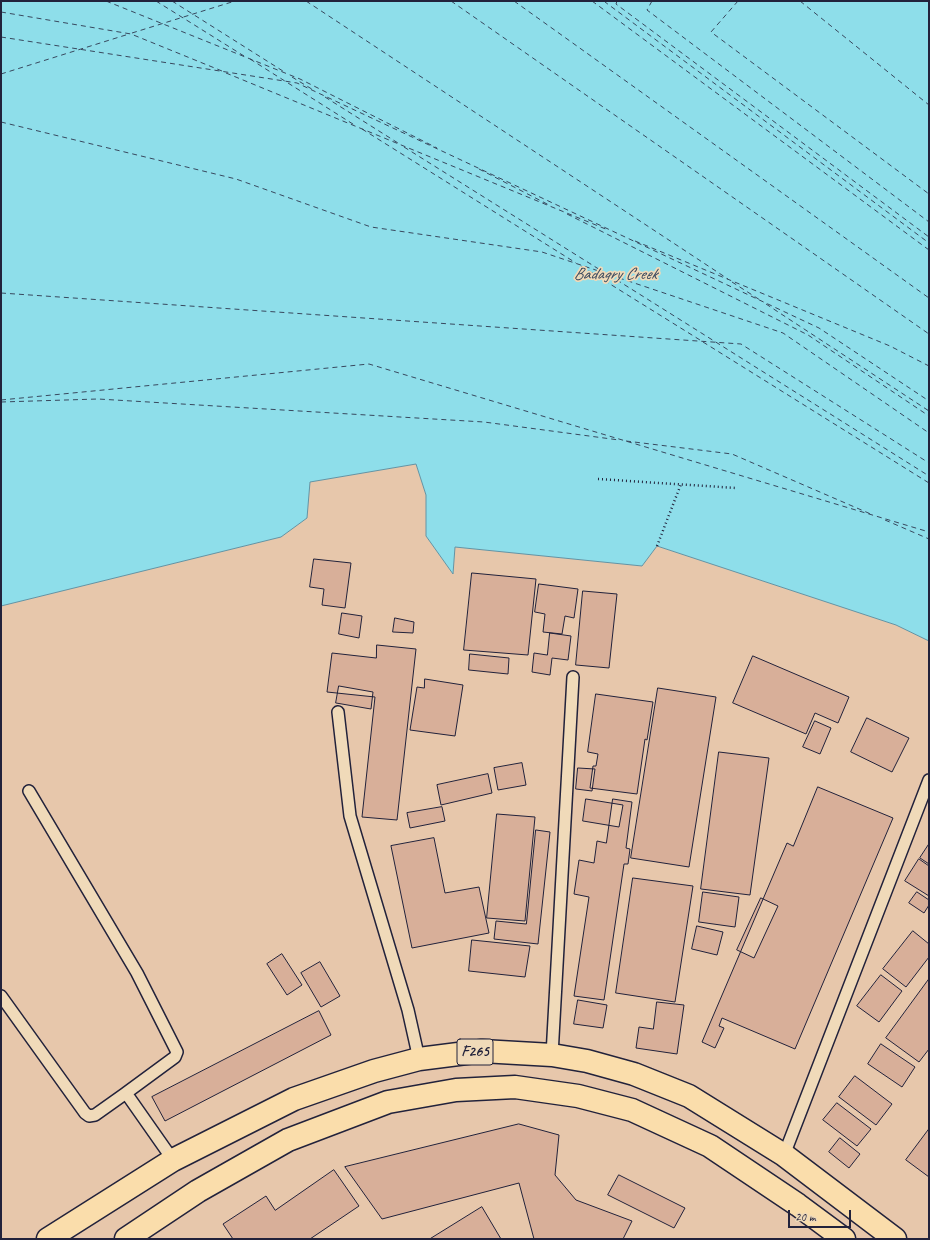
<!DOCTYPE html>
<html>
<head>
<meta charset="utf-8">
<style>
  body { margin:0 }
  #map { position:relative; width:930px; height:1240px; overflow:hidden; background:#f3d5b5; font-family:Caveat,sans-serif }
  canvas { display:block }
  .frame { position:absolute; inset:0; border:2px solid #22223b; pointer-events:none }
  .scale { position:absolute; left:788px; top:1210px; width:63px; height:18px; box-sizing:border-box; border:2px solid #22223b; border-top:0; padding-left:5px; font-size:12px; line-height:14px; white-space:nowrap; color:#22223b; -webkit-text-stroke:3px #f0dab9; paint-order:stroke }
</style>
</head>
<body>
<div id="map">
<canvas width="930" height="1240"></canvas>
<div class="frame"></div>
<div class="scale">20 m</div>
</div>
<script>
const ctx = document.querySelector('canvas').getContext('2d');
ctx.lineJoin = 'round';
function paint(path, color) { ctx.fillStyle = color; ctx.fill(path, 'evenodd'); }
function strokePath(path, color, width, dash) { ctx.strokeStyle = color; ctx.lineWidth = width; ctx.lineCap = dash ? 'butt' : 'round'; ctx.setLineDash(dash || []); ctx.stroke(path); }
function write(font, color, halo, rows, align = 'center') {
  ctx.font = font + ' Caveat,sans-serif'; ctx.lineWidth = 3.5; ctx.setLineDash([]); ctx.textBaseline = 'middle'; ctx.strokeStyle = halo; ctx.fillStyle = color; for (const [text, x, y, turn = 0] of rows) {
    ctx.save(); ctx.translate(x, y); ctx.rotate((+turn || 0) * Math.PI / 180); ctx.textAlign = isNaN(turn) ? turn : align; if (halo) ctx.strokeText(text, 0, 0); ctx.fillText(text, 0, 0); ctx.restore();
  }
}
paint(new Path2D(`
  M416,464L426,495V536L453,574L455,547L642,566L657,546L896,625L929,641V1239H1V606L281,537L307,518L310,482Z`), '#e7c7ab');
const water = new Path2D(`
  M1,1H929V641L896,625L657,546L642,566L455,547L453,574L426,536V495L416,464L310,482L307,518L281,537L1,606Z`);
paint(water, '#8edeea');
strokePath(water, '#6393a4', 1);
strokePath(new Path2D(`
  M106,1L300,79L437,148
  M156,1L244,56
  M172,1L286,73
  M306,1L728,279
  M451,1L929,334
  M514,1L929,298
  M592,1L929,250
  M606,1L605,2L929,243
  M617,1L616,4L929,237
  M652,1L647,10L929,222
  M738,1L711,32L929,194
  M800,1L929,105
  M1,12L131,34L222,71
  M132,33L235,1
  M1,37L297,83L819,328L929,401
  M250,59L356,126
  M226,73L608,230
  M1,74L129,34
  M292,77L315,91
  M325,97L398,143
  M1,122L236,179L371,227L542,252L783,333L929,433
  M362,129L576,263
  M404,147L605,273
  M479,169L551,206
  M567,214L808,335L929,416
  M635,241L890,346L929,366
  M581,266L700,340
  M609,275L929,476
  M732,282L760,300
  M1,293L741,344L929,463
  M766,304L929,411
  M703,342L929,483
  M1,400L369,364L929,532
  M1,402L98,399L484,422L619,440
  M626,441L732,454L873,515
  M885,520L929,539`), '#38485e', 1, [5, 4]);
const building = new Path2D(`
  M314,559L351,563L345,608L322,605L324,589L310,587Z
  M472,573L536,579L528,655L464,650Z
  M539,584L578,589L574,618L565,616L562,634L543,632L545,614L535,612Z
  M583,591L617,594L609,668L576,665Z
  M342,613L362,616L359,638L339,634Z
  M395,618L414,622L413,633L393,632Z
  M550,633L571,636L568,660L552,658L550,675L532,672L534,653L547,655Z
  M377,645L416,649L397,820L362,817L375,697L327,692L332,653L376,658Z
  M470,654L509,658L508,674L469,670Z
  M753,656L849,697L838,723L815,713L806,734L733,703Z
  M425,679L463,685L455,736L410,730L417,687L424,688Z
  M339,686L373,692L371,709L336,703Z
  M658,688L716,697L689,867L631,858Z
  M596,694L653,702L647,740L645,739L637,794L590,788L593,766H596L598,754L588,752Z
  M867,718L909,738L892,772L851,752Z
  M815,721L831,728L820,754L803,747Z
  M719,752L769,758L750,895L701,889Z
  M522,763L526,785L498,790L494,768Z
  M578,768L595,769L592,791L576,789Z
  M488,774L492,793L441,805L437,785Z
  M818,787L893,818L795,1049L722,1018L719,1026L724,1028L715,1048L702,1042L787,843L793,846Z
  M586,799L623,805L619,827L583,821Z
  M613,799L632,802L626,848L630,849L628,864H624L604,1000L574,996L589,897L574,894L579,860L594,863L597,841L606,843Z
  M442,807L445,821L410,828L407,813Z
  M497,814L535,817L525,921L487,918Z
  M536,830L550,832L538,944L494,939L496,921L526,924Z
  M434,838L445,893L479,887L489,933L412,948L391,846Z
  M929,844V864L920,858Z
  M919,859L929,866V896L905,881Z
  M633,878L693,886L675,1002L616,993Z
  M703,892L739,897L735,927L699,922Z
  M917,892L929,900V905L924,913L909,903Z
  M761,898L778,906L754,958L737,950Z
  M697,926L723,932L717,955L692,949Z
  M913,931L929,944V957L906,987L883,969Z
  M472,940L530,946L525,977L469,971Z
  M282,954L302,985L287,995L267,964Z
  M320,962L340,996L321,1007L301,973Z
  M881,975L902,991L879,1022L857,1006Z
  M929,979V1049L919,1062L886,1038Z
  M578,1000L607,1005L603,1028L574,1024Z
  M657,1002L684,1005L677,1054L636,1048L639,1027L653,1029Z
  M319,1011L331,1035L165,1121L152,1097Z
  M881,1044L915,1067L902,1087L868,1064Z
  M855,1076L892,1104L876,1125L839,1097Z
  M837,1103L871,1129L857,1146L823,1120Z
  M519,1124L559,1135L555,1175L576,1200L632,1221L623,1239H534L519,1183L382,1219L345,1167Z
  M929,1129V1177L906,1160Z
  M840,1138L860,1154L849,1168L829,1152Z
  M334,1170L359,1206L310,1239H233L223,1224L266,1196L275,1210Z
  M619,1175L685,1208L674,1228L608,1195Z
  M482,1207L501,1239H430Z`);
paint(building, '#d8af99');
strokePath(building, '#22223b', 1);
const lane = new Path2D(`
  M338,712L350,816L408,1010L419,1059
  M29,791L137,973L177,1052L175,1057L126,1093
  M1,996L85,1113L89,1116L95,1115L126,1093L173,1160
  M552,1055L573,677
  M784,1155L929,780`);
const primary = new Path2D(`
  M48,1239L173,1160L294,1099L374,1071L419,1059L482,1051L552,1055L587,1061L634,1074L689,1096L784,1155L895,1239
  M126,1239L198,1191L288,1140L388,1102L456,1090L515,1087L578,1096L632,1110L710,1146L798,1205L844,1239`);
strokePath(lane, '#22223b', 14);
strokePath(primary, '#22223b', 25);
strokePath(new Path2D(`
  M598,479L736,488
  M657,546L681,484`), '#22223b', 2.5, [1, 3]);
strokePath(lane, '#f0dab9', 11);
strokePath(primary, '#faddab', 22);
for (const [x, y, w] of [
  [475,1052,36]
]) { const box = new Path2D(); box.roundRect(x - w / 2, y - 13, w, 26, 3); ctx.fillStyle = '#f0dab9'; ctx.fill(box); strokePath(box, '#22223b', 1); }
write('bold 15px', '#22223b', null, [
  ["F265",475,1052]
]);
write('italic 17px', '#38485e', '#f0dab9', [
  ["Badagry Creek",615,275]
]);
</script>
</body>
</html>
